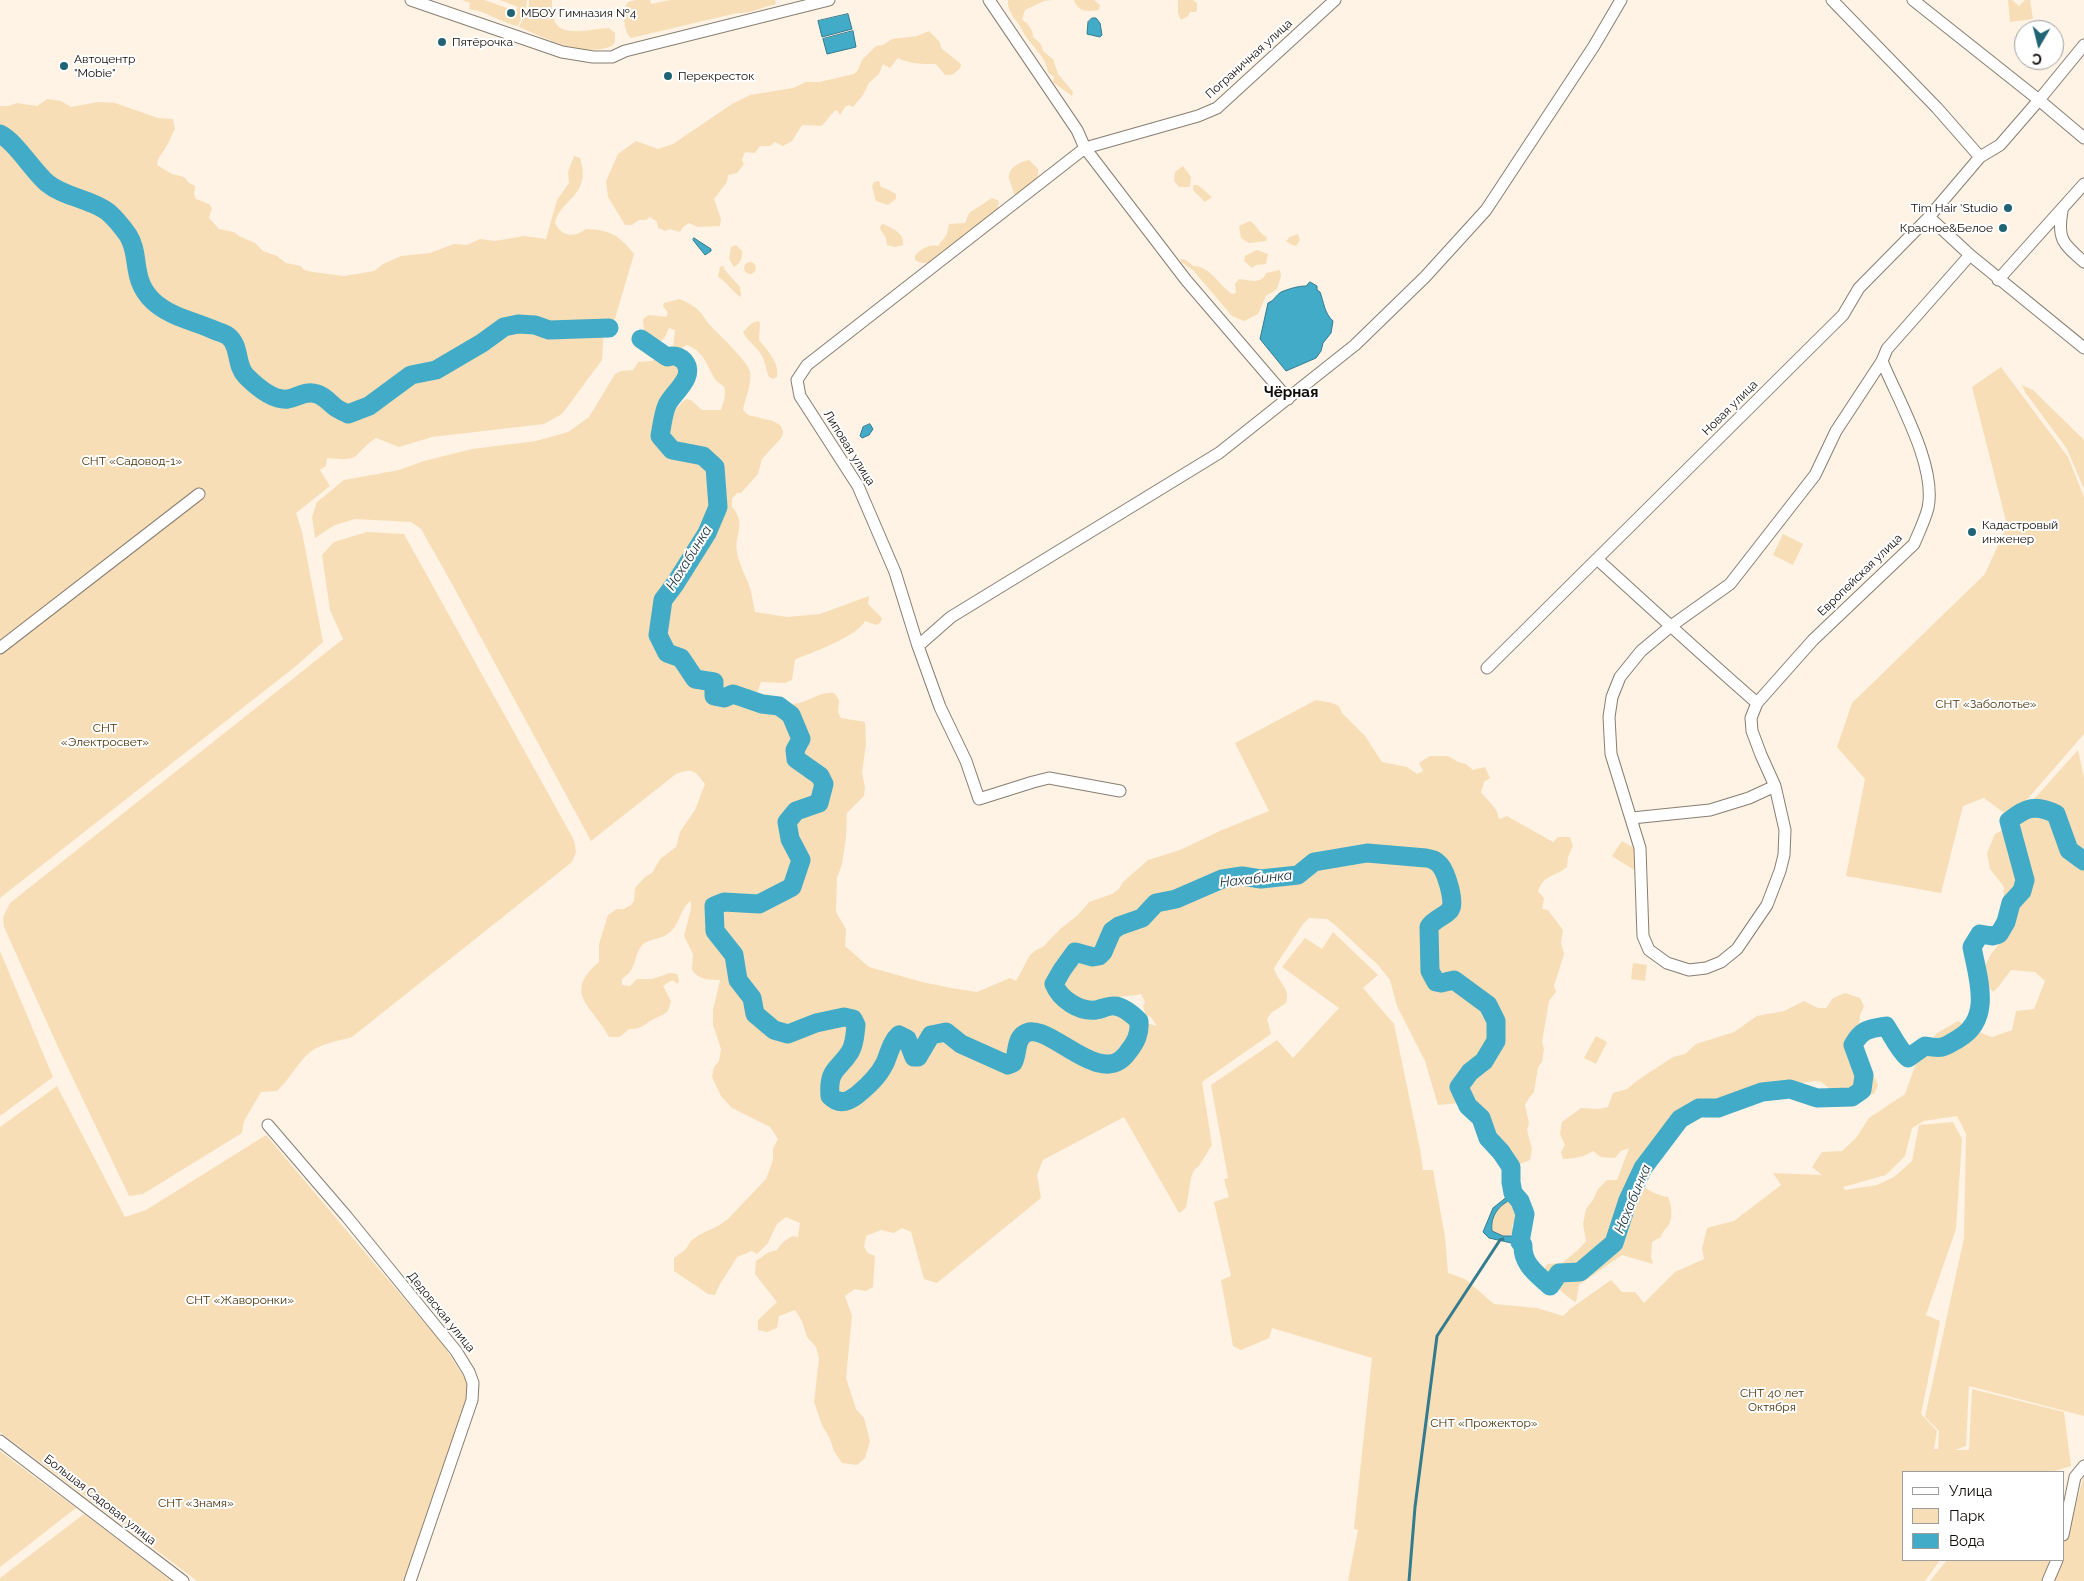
<!DOCTYPE html>
<html>
<head>
<meta charset="utf-8">
<style>
  body { margin:0 }
  #map { position:relative; width:2084px; height:1581px; overflow:hidden; background:#fef3e5; font-family:Raleway,sans-serif }
  canvas { display:block }
  .legend { position:absolute; left:1902px; top:1471px; width:162px; height:90px; box-sizing:border-box; background:#fff; border:1px solid #9f9e9c; margin:0; padding:6px 9px; list-style:none; font-size:15px; color:#100c08 }
  .legend li { display:flex; align-items:center; gap:10px; height:25px }
  .legend b { width:25px; border:1px solid #9f9e9c }
  .north { position:absolute; left:2014px; top:20px; width:50px; height:50px; box-sizing:border-box; background:#fff; border:1px solid #9f9e9c; border-radius:50%; rotate:188deg; font-size:14px; font-weight:700; line-height:20px; text-align:center; color:#100c08 }
  .north::after { content:''; display:block; margin:auto; width:18px; height:22px; background:#1f6375; clip-path:polygon(50% 0,100% 100%,50% 72%,0 100%) }
</style>
</head>
<body>
<div id="map">
<canvas width="2084" height="1581"></canvas>
<ul class="legend">
<li><b style="height:6px;background:#fff"></b>Улица</li>
<li><b style="height:14px;background:#f8deb6"></b>Парк</li>
<li><b style="height:14px;background:#42abc7"></b>Вода</li>
</ul>
<div class="north">С</div>
</div>
<script>
const ctx = document.querySelector('canvas').getContext('2d');
ctx.lineJoin = 'round';
function paint(path, color) { ctx.fillStyle = color; ctx.fill(path, 'evenodd'); }
function strokePath(path, color, width, dash) { ctx.strokeStyle = color; ctx.lineWidth = width; ctx.lineCap = dash ? 'butt' : 'round'; ctx.setLineDash(dash || []); ctx.stroke(path); }
function write(font, color, halo, rows, align = 'center') {
  ctx.font = font + ' Raleway,sans-serif'; ctx.lineWidth = 4; ctx.setLineDash([]); ctx.textBaseline = 'middle'; ctx.strokeStyle = halo; ctx.fillStyle = color; for (const [text, x, y, turn = 0] of rows) {
    ctx.save(); ctx.translate(x, y); ctx.rotate((+turn || 0) * Math.PI / 180); ctx.textAlign = isNaN(turn) ? turn : align; if (halo) ctx.strokeText(text, 0, 0); ctx.fillText(text, 0, 0); ctx.restore();
  }
}
paint(new Path2D(`
  M462,0H484L516,11L518,7L500,0H527C527,9 521,19 518,26C501,23 487,11 469,9L470,3Z
  M529,0H552C552,6 551,14 554,20C561,39 594,28 609,28L615,33V42L612,46C581,58 548,39 519,27L529,6Z
  M636,0H650L651,4L670,0H775L776,4C763,7 750,14 737,13L631,38C623,32 622,9 628,2Z
  M1008,0H1053L1044,1L1025,10L1022,19C1028,24 1033,29 1033,37L1040,43L1044,52L1053,59L1058,74L1073,92L1072,96L1053,82L1054,77L1048,72C1047,59 1034,48 1027,38C1024,35 1023,31 1021,28C1016,18 1007,13 1008,0Z
  M1074,0H1094L1100,5L1099,10C1087,12 1078,12 1074,0Z
  M1178,0H1193L1197,3V10L1195,12H1190L1188,16L1181,20L1178,13Z
  M2008,0H2012L2019,6L2025,0H2030L2033,19L2010,22Z
  M929,31L940,42L941,48L961,64C961,69 956,72 952,75H945L936,64C923,64 909,64 898,58L890,68L883,64L879,74L869,83L863,95L853,107L849,105L845,107L840,115L837,110C830,113 828,121 821,126L802,125L792,141L783,146L775,142L770,146H760L755,153L745,152L742,160L744,164L737,173L728,175L727,182L714,199L721,219L720,226L698,227L689,223L683,227L680,232L669,229L665,231L658,228L657,222L650,217L646,220H639L632,225H625L608,197L606,181L618,154L636,141L658,149L673,144L732,104L750,95L793,88L806,82H819L854,74L858,70L862,60L876,46L883,45L892,39L917,36Z
  M47,99L61,101L71,107L98,102L115,103L158,118L173,119L175,129C171,135 170,141 166,147C162,154 158,156 157,165L172,174L184,177L189,183L195,186L194,194L196,199L209,204L212,208L209,218L219,229L234,232L239,236L255,243L263,251L277,256L286,263L301,266L304,270L313,272L344,276L374,271L383,264L401,256L430,253L454,244L467,245L480,239L495,241L524,236L546,239L557,200L569,183L568,172L574,156L580,158C592,196 561,198 555,223C562,237 574,238 586,229C610,230 619,235 634,254L614,322L604,329L602,360L562,414L544,424L432,437L399,447L376,438C350,456 363,462 327,458L326,466L320,470L330,486L296,513L302,532L323,642L296,666L0,898V106H8L17,103L37,106Z
  M1029,160L1038,169V176L1020,194H1014C1013,189 1010,183 1009,178C1008,168 1021,161 1029,160Z
  M1183,166L1191,177L1190,187H1179L1174,181L1175,172Z
  M879,181L881,187L887,189L896,194V199L888,205L876,201L872,186L874,182Z
  M1193,185H1198L1212,197L1205,202L1193,190Z
  M992,198L999,201L997,213C982,224 965,233 953,247C936,247 935,272 915,260V256C921,249 929,244 938,246L947,234L949,224L965,223L969,213Z
  M1250,221C1258,226 1259,234 1267,237L1266,241L1249,243L1241,238L1239,226Z
  M884,224C894,230 904,232 903,245L895,247L887,245L886,238L880,229L881,225Z
  M1298,234L1300,240L1296,246L1290,244L1286,241L1290,237Z
  M736,245L742,251C742,259 741,263 734,267L729,259L731,247Z
  M1257,250L1268,254L1266,264L1256,265L1252,268L1244,261L1245,256Z
  M1181,259L1186,260L1193,266C1209,265 1219,285 1232,294L1236,293L1235,284L1239,279C1249,280 1262,285 1266,273L1280,270L1281,276L1277,289L1266,296L1258,314L1244,321L1232,316L1193,270L1181,262Z
  M744 268a6 6 0 1 1 12 0a6 6 0 1 1-12 0Z
  M724,266V269L740,287L741,295L740,297C732,291 727,282 718,277L720,267Z
  M679,299C686,301 696,307 701,313C704,316 705,320 708,323C716,332 748,361 750,372C752,385 745,398 743,410L748,415L773,421L780,425L783,431L782,437L762,459L758,474L741,493H737L732,499V507C747,524 734,535 737,552C739,564 745,574 749,585C752,593 753,603 755,612L787,617L820,614L869,596L868,604L882,618L880,623L876,625L865,621C859,634 820,650 806,655C801,657 799,657 795,660L792,680L785,683L761,682L757,693L770,695L774,701C779,702 785,704 790,704C806,705 818,691 834,693L839,700L838,712L841,718L865,722L866,744L862,773L865,787L864,796L847,813L846,837L842,864L837,878L836,912L846,929L845,946L869,967L922,982L951,988L977,992L1010,978L1016,981L1030,955L1036,950L1043,947L1060,929L1078,915L1089,902L1112,894L1119,889L1123,882L1148,860L1180,850L1222,830L1269,811L1235,743L1316,700L1332,703L1339,706L1342,713L1365,736L1382,762L1407,767L1417,774L1423,771L1419,763L1430,756H1448L1458,762L1466,764L1473,770L1485,767L1490,778L1484,782L1481,792C1488,802 1497,806 1499,819L1507,816L1553,842L1558,837H1570L1573,846L1568,857L1567,867C1555,877 1544,874 1538,891L1544,898L1542,909L1548,910L1563,930L1561,943L1564,954L1554,986L1556,992L1549,1001L1542,1042L1544,1049L1542,1062L1538,1067L1534,1092L1529,1098L1525,1105L1529,1123L1527,1130L1532,1149L1530,1160L1520,1164L1514,1161L1488,1135L1489,1118L1470,1100L1459,1103L1438,1105L1425,1061L1397,1006L1390,980L1378,965L1334,924L1327,919L1309,918L1303,924L1274,968C1277,982 1291,987 1286,1003L1271,1013L1267,1019L1271,1034L1202,1082L1212,1145L1199,1166L1194,1170L1191,1178L1186,1208L1179,1213L1124,1117L1043,1160L1037,1175L1041,1198L937,1283L924,1279L911,1232L902,1228L894,1233L881,1230L866,1236L864,1247L868,1253L875,1256L873,1287L866,1291L855,1289L845,1296L852,1316L846,1378L856,1409L864,1418L870,1441L865,1458L857,1465L842,1463L834,1451L830,1439L822,1425L814,1402L819,1358L816,1347L807,1337L802,1321L795,1310L779,1316L777,1328L767,1332L758,1330V1320L777,1302L755,1274L756,1261L769,1252L777,1250L782,1243L792,1236L798,1237L800,1223L786,1217L777,1224L768,1243L757,1254L752,1251L737,1257C730,1270 720,1281 715,1295L708,1294L674,1271V1258L685,1250L691,1241L699,1235L718,1226L728,1219L766,1179L773,1160V1148L778,1139L770,1127L732,1108L721,1096L712,1077L714,1067L719,1061L721,1049L713,1025V1010L720,980C709,980 699,980 692,970L693,954L684,936L691,909V901C680,908 680,925 669,933C660,941 645,937 639,950C633,963 635,970 622,979V985L630,986L637,979H652L670,973L677,974L679,980L678,984L672,980L663,986L671,1001L668,1011C664,1015 659,1016 654,1019C644,1024 641,1030 629,1029L620,1037H609C594,1007 561,994 599,962V944L608,915L617,909H624L631,905L634,901L635,888L645,877L652,873L660,859L676,847L680,832L695,810L705,784C694,770 693,768 676,774L591,841L452,584L421,529L411,522L355,519L335,525L315,538L312,517L317,502L344,480L399,470L424,461L472,449L536,441L568,432L589,417L615,374L621,371L633,370L638,362L652,361L666,350L672,351L680,364L672,395L667,398L666,412L675,409L686,399L691,400L702,410H721C723,403 727,395 724,387C722,384 717,383 715,379C707,366 704,351 687,345L678,350L673,349L675,330L669,328C665,338 663,343 651,342L644,334L643,319L649,315L666,317L668,313L663,306L664,303ZM1141,994L1145,1002L1143,1006L1146,1015L1151,1017L1157,1026L1146,1023L1140,1027L1139,1021C1132,1015 1116,1011 1107,1010L1109,1000C1119,995 1130,997 1141,994Z
  M758,321L760,323L759,340C767,350 780,363 777,377L773,379L769,377C766,370 765,360 761,354C756,346 747,341 743,332L752,323Z
  M2001,367L2068,457L2084,497V734L2011,818L1984,798L1963,806L1941,893L1846,876L1865,779L1837,747L1852,703L1985,574L2007,525L1972,387Z
  M2022,385L2033,390L2084,440V489L2067,449L2025,392Z
  M367,532L404,534L574,840L576,852L572,862L352,1037C338,1041 318,1044 308,1054C296,1065 289,1080 277,1091L261,1092L244,1121L242,1133L143,1194L129,1196L58,1047L4,927L3,917L10,903L343,639L330,610L322,555L334,542Z
  M1783,534L1803,544L1793,565L1773,555Z
  M2078,750L2084,778V1416L1969,1386L1966,1446L1955,1450H1969L1972,1389L2064,1412L2071,1466L2051,1472H1903V1560H1940L1925,1581H1348L1358,1530L1354,1529L1372,1358L1272,1328L1269,1338L1241,1350L1233,1346L1221,1280L1231,1276L1214,1202L1229,1197L1224,1179L1228,1178L1211,1085L1277,1040L1293,1058L1339,1008L1282,967L1305,938L1322,949L1333,932L1378,975L1363,988L1394,1024L1420,1149L1423,1170H1433L1445,1237L1448,1273L1465,1279L1494,1304L1537,1308L1563,1316L1570,1309L1611,1280L1622,1292H1635L1644,1303L1675,1272L1704,1259L1702,1249L1707,1228L1734,1221L1781,1185L1773,1173L1822,1175L1812,1167L1822,1152L1842,1151L1856,1138L1869,1118L1905,1094L1918,1058L1937,1033L1958,1021L1971,1029L1992,1037L2012,1030L2016,1011L2034,1009L2045,981L2035,972L2011,970L1999,986L1993,992L1984,981V968L1991,954L2002,940L2004,887L1990,869L1987,853L1995,834L2009,827ZM1957,1116L1966,1134L1964,1238L1925,1417L1939,1431L1938,1449H1934L1937,1431L1921,1414L1940,1321L1926,1315L1956,1229L1962,1139L1953,1122L1919,1125L1912,1161L1894,1177L1877,1185L1845,1190L1843,1187L1886,1175L1905,1156L1912,1128L1924,1121Z
  M1622,841L1634,848V870L1612,856Z
  M0,951L53,1077L0,1116Z
  M1633,963L1647,965L1645,981L1631,979Z
  M1845,993L1860,998L1864,1006L1860,1015L1858,1035L1848,1038L1846,1047L1860,1066L1871,1070L1878,1085L1874,1094L1867,1095L1859,1092L1836,1093L1821,1082L1815,1081L1782,1086H1766L1737,1099L1724,1115L1718,1117L1704,1104C1689,1112 1676,1127 1664,1139C1658,1144 1657,1148 1649,1151L1652,1159L1653,1168L1647,1174L1638,1170L1635,1177C1642,1188 1655,1195 1668,1197C1672,1205 1673,1219 1668,1226C1664,1231 1662,1232 1661,1237L1652,1242L1651,1257L1653,1264L1622,1255L1579,1285L1576,1302C1563,1296 1557,1284 1545,1276L1544,1269L1547,1264L1562,1263L1578,1250L1586,1241L1583,1224L1586,1209L1593,1200L1598,1189L1607,1180H1617L1629,1148L1621,1151L1615,1158L1601,1157L1593,1151C1585,1157 1572,1159 1563,1159L1561,1152L1565,1145L1560,1134L1562,1122L1581,1108L1598,1109L1608,1107L1613,1093L1627,1089L1638,1080L1673,1057L1685,1054L1696,1044L1734,1032L1757,1016L1784,1011L1804,1001L1818,1008H1826L1833,998Z
  M1596,1036L1607,1042L1596,1064L1584,1058Z
  M57,1086L125,1217L146,1210L266,1135L444,1346L474,1393L410,1581H197L0,1432V1127Z
  M1512,1199L1520,1205L1517,1208L1521,1221L1512,1225L1514,1234L1503,1236L1492,1231C1490,1216 1499,1205 1512,1199Z
  M0,1451L76,1508L0,1567Z
  M2084,1475V1581H1930L1947,1560H2063V1512L2066,1516L2075,1508Z
  M84,1514L172,1581H0V1578Z`), '#f8deb6');
const water = new Path2D(`
  M848,14L852,29L822,37L818,21Z
  M1092,18H1096L1100,23L1102,35L1100,37L1087,34L1088,22Z
  M853,31L856,47L827,54L823,39Z
  M694,238L711,249V251L705,255L693,240Z
  M1310,282L1317,286V290L1320,292C1324,302 1324,313 1333,321L1331,333L1323,343L1321,351L1316,358L1286,371L1260,339L1268,303C1274,301 1276,295 1281,292C1289,289 1297,286 1306,286Z
  M870,424L873,429L869,435L862,438L860,436L863,427Z
  M1470,1100L1485,1111L1489,1118L1485,1131L1482,1132L1480,1127L1475,1125V1116L1468,1106Z
  M1511,1182C1528,1204 1534,1214 1522,1240L1525,1246L1522,1253L1518,1250L1516,1244L1489,1238L1483,1232L1493,1208L1508,1196L1507,1190ZM1512,1199L1519,1205L1517,1208L1521,1223L1520,1237L1517,1239L1511,1236H1503L1492,1231C1490,1216 1499,1205 1512,1199Z`);
paint(water, '#42abc7');
strokePath(water, '#337b8e', 1);
strokePath(new Path2D(`
  M1409,1581L1415,1507L1437,1336L1500,1240L1503,1239`), '#337b8e', 3);
strokePath(new Path2D(`
  M0,134C16,142 32,170 47,183C65,198 90,198 108,212C115,218 123,228 128,235C141,255 130,279 153,301C170,317 194,321 214,330C218,332 224,333 228,336C241,346 235,365 246,376C256,386 273,401 288,399C298,397 306,390 317,394C324,396 329,402 335,407C339,410 344,412 348,414L369,406L411,375L436,370L482,343L504,327L518,324L535,325L549,330L609,328
  M641,339L667,357C674,355 679,356 684,361C697,377 672,393 667,405C663,414 662,426 660,436L672,450L703,456L715,467L718,507L707,533L675,584L663,600L658,635L667,653L681,658L695,679L714,682V696L724,698L733,694L762,704L779,706L791,715L801,739L795,750L796,759L820,776L824,784L819,803L796,811L787,822L790,839L801,860L792,887L759,904L724,902L714,906L715,931L734,955L738,980L752,998L755,1014L774,1030L788,1034L816,1023L844,1017L853,1019L856,1025C855,1034 855,1044 850,1052C838,1071 828,1068 830,1096C839,1105 848,1102 857,1095C868,1086 878,1077 885,1063C889,1054 891,1042 899,1035L907,1039L914,1057H918L931,1035L946,1032L961,1044L1008,1065L1013,1063C1018,1055 1015,1042 1023,1035C1045,1015 1100,1093 1128,1052C1136,1042 1140,1034 1139,1021C1133,1015 1124,1007 1115,1006C1109,1005 1102,1009 1096,1010C1079,1012 1060,999 1054,984L1062,970L1075,952L1093,957L1099,956L1103,952L1112,931L1119,926L1142,918L1156,903L1176,899L1222,879L1242,876L1261,879L1298,875L1314,862L1367,853L1426,858C1432,859 1436,860 1440,865C1446,872 1456,903 1450,910C1444,917 1434,919 1429,927L1430,971L1436,982L1441,983L1454,980L1488,1005L1496,1021V1041L1484,1061L1470,1072L1459,1087L1468,1106L1481,1118L1488,1138L1501,1152L1511,1167V1182L1513,1193L1520,1201L1525,1214L1520,1242L1523,1245C1522,1264 1537,1274 1550,1286L1559,1273L1580,1272L1614,1243L1628,1200L1643,1168L1680,1119L1699,1108H1718L1762,1092L1790,1089L1817,1098L1852,1097L1862,1090L1864,1075L1853,1045C1862,1029 1869,1029 1886,1026C1893,1037 1899,1050 1908,1058L1925,1046C1943,1049 1943,1048 1958,1039C1993,1019 1978,979 1972,947L1980,934L1992,936L1999,934L2006,922L2011,903L2022,891L2025,880L2009,821C2026,807 2036,804 2056,814L2069,850L2084,861`), '#42abc7', 19);
const minor = new Path2D(`
  M411,0L562,52L593,57H612L625,51L829,0
  M989,0L1077,130L1085,148L1186,280L1288,399
  M1832,0L1937,108L1980,157
  M1913,0L2039,100L2084,45
  M2062,211C2057,239 2063,244 2084,262
  M1970,255L2084,348
  M1998,280L2084,184
  M1597,559C1650,607 1703,656 1757,703L1751,718L1752,731L1761,755L1775,786L1785,830L1784,855L1780,871L1767,905L1737,949L1721,962L1706,968L1689,970L1667,963L1649,950L1643,936L1640,848L1611,754L1609,717L1612,697L1620,677L1641,651L1671,626L1730,584L1815,475L1836,431L1882,361L1887,349L1970,255L1929,217
  M918,646L951,617L1219,453L1355,345L1425,277L1486,210L1594,46L1621,0
  M0,648L199,494
  M1487,668L1843,315L1859,288L1929,217L1980,157L2000,145L2039,100L2084,138
  M1757,703L1813,640L1914,544C1919,532 1925,520 1928,508C1937,466 1898,400 1882,361
  M1120,791L1049,778L1033,782L979,799L966,761L940,707L918,646L895,572L858,486L800,396L797,380L807,365L1085,148L1198,116L1217,108L1335,0
  M1632,818L1710,810L1749,798L1775,786
  M268,1125L347,1217L456,1351L469,1372L473,1383L472,1400L410,1581
  M0,1441L183,1581
  M2063,1535L2075,1477L2084,1466
  M2048,1581L2057,1560`);
strokePath(minor, '#877e71', 13);
strokePath(minor, '#fff', 11);
for (const [x, y, r, color] of [
  [511,13,5,"#1f6375"],
  [442,42,5,"#1f6375"],
  [64,66,5,"#1f6375"],
  [668,76,5,"#1f6375"],
  [2008,208,5,"#1f6375"],
  [2003,228,5,"#1f6375"],
  [1972,532,5,"#1f6375"]
]) { const dot = new Path2D(); dot.arc(x, y, r, 0, 2 * Math.PI); ctx.fillStyle = color; ctx.fill(dot); strokePath(dot, '#fff', 2); }
write('12px', '#100c08', '#fff', [
  ["МБОУ Гимназия №4",521,13],
  ["Пятёрочка",452,42],
  ["Автоцентр",74,59],
  ["\"Mobie\"",74,73],
  ["Перекресток",678,76],
  ["Tim Hair 'Studio",1998,208,"right"],
  ["Красное&Белое",1993,228,"right"],
  ["Кадастровый",1982,525],
  ["инженер",1982,539]
], 'left');
write('12px', '#100c08', '#fff', [
  ["Пограничная улица",1249,59,-42],
  ["Новая улица",1730,408,-45],
  ["Липовая улица",849,448,58],
  ["Европейская улица",1860,575,-44],
  ["Дедовская улица",441,1312,51],
  ["Большая Садовая улица",100,1500,38]
]);
write('12px', '#483107', '#fff', [
  ["СНТ «Садовод-1»",132,461],
  ["СНТ «Заболотье»",1986,704],
  ["СНТ",105,728],
  ["«Электросвет»",105,742],
  ["СНТ «Жаворонки»",240,1300],
  ["СНТ 40 лет",1772,1393],
  ["Октября",1772,1407],
  ["СНТ «Прожектор»",1484,1423],
  ["СНТ «Знамя»",196,1503]
]);
write('italic 14px', '#1b3239', '#fff', [
  ["Нахабинка",689,558,-58],
  ["Нахабинка",1256,879,-6],
  ["Нахабинка",1633,1199,-67]
]);
write('bold 15px', '#100c08', '#fff', [
  ["Чёрная",1291,392]
]);
</script>
</body>
</html>
